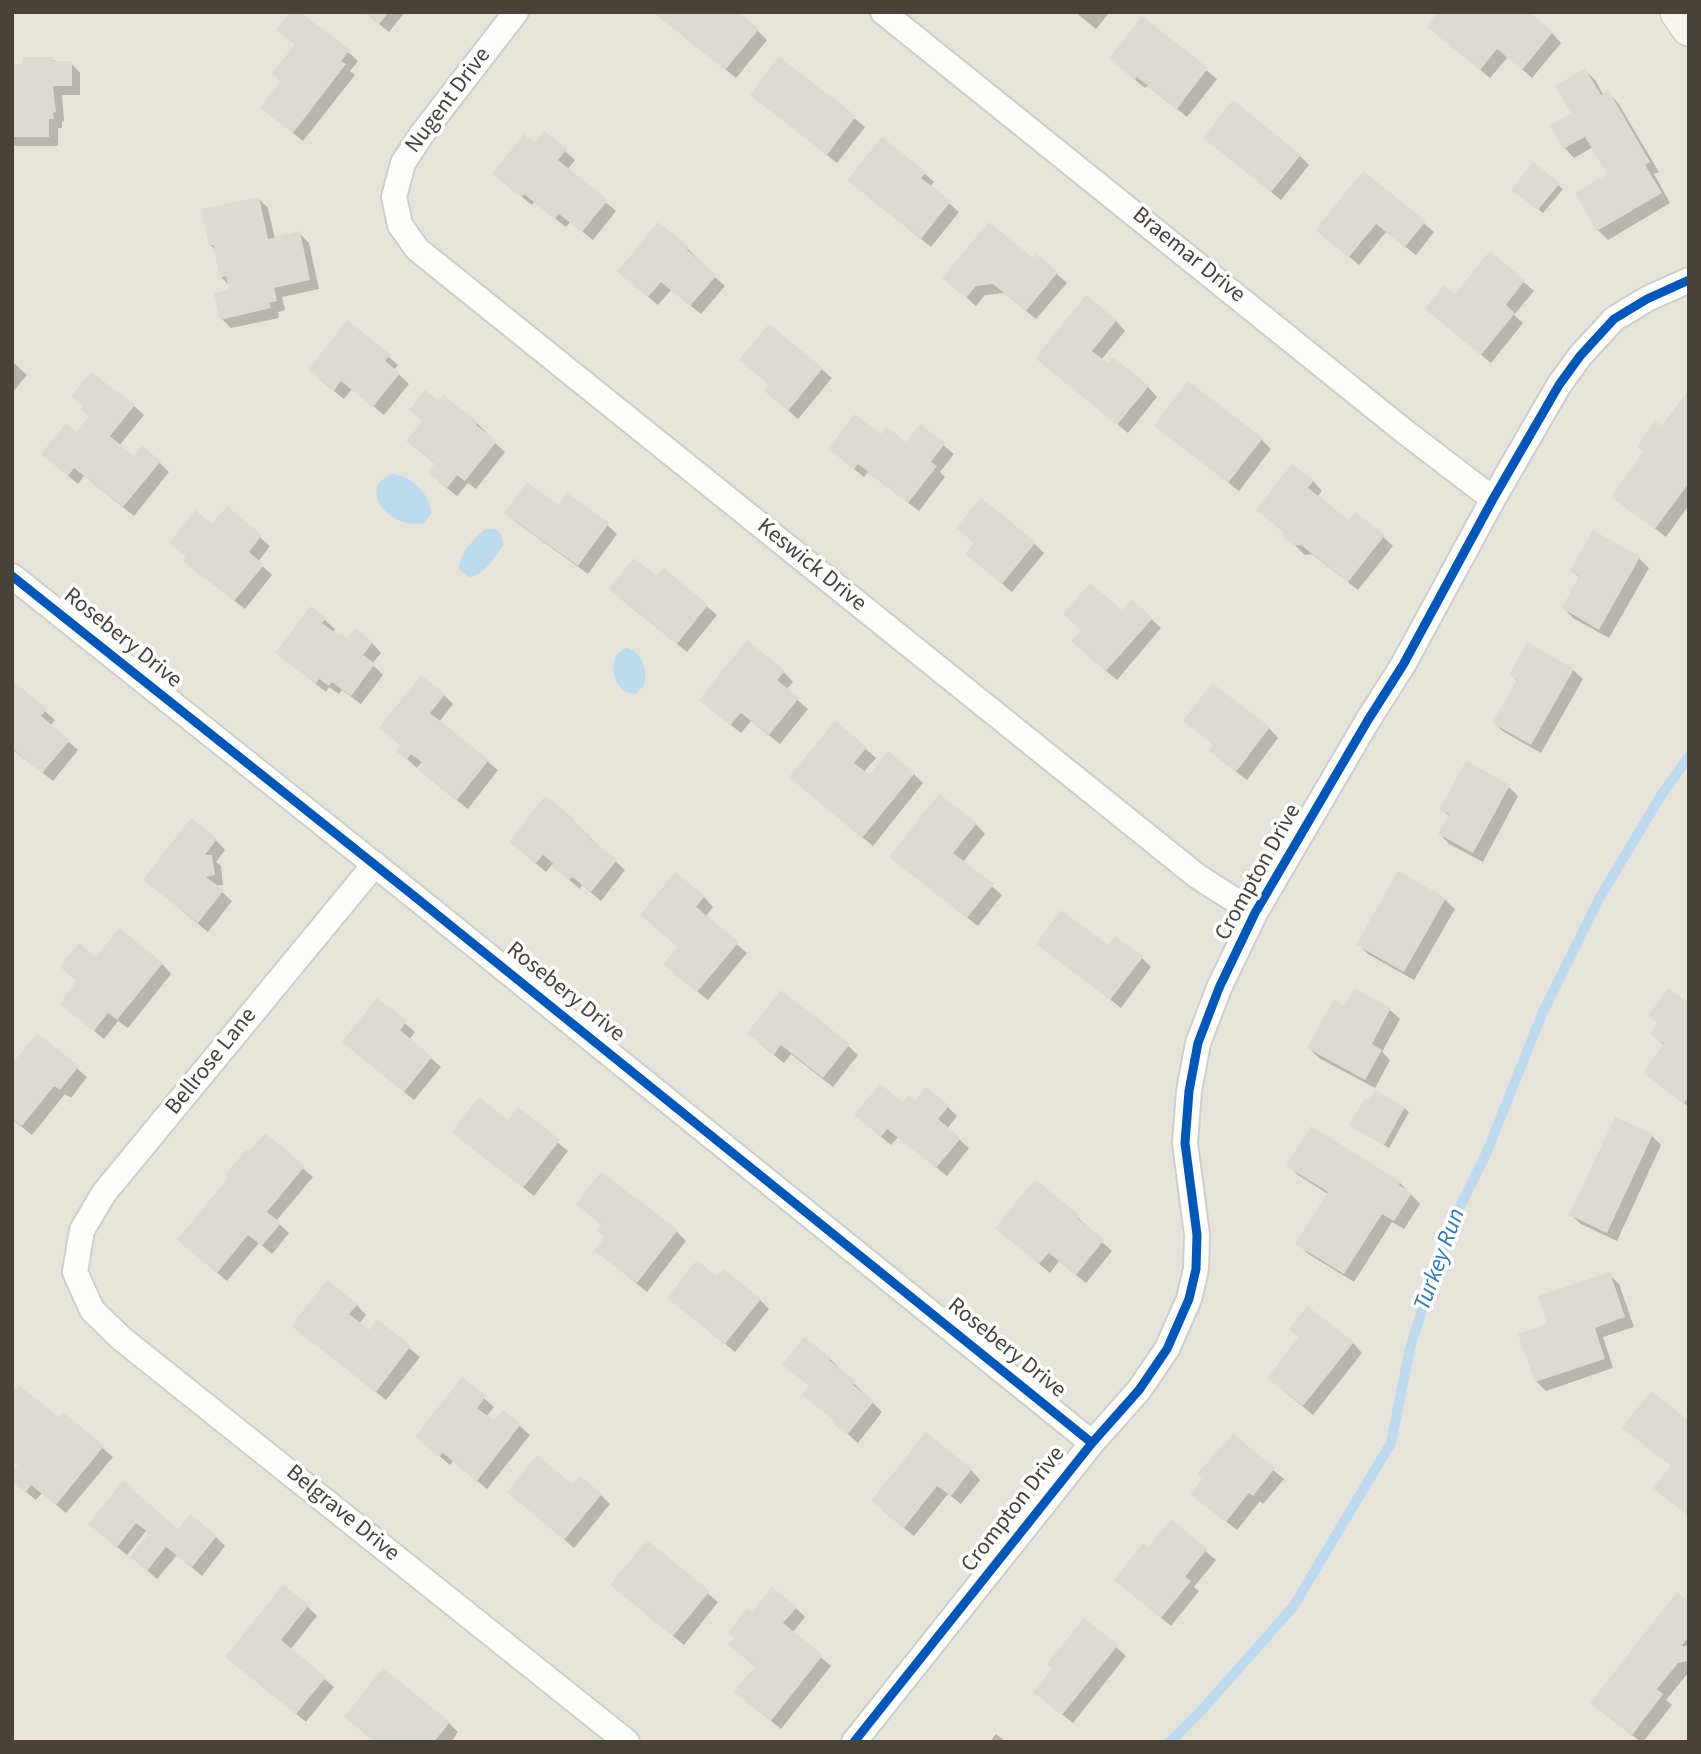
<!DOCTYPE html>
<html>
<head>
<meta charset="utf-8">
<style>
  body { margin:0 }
  #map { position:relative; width:1701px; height:1754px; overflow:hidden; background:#f2f1ec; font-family:"Source Sans 3",sans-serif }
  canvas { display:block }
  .frame { position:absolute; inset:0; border:14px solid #484238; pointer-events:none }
</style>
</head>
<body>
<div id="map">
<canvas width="1701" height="1754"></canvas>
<div class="frame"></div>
</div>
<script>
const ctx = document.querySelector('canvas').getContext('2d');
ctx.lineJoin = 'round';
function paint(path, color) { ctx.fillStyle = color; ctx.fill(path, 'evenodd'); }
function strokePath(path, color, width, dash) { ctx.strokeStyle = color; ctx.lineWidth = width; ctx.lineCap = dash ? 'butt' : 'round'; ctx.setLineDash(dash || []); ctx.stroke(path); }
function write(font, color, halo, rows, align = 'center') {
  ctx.font = font + ' "Source Sans 3",sans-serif'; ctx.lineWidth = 7; ctx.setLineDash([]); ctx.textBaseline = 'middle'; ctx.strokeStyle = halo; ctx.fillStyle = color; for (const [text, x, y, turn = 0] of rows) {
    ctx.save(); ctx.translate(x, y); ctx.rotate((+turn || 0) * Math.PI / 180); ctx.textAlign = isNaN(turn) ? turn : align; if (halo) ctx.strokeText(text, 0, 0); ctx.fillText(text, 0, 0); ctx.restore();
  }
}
paint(new Path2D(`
  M12,12H1689V1742H12Z`), '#e5e3da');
paint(new Path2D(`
  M393,474C412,476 430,494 431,513L424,523C390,531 355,487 393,474Z
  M486,529H494L501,534L503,545C495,557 483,577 468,577L459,569C459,554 475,537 486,529Z
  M627,648C643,652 648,671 644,686L635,694C612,694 604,653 627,648Z`), '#bedaef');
paint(new Path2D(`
  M364,12H405L389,32Z
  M1075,12H1110L1096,29Z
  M661,18L757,30L767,40L736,78Z
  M1143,19L1217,79L1187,117L1148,86L1145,88L1121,68Z
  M279,30L348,52L358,61L350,71L355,75L303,141L262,108L282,82L296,45Z
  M1552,33L1561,43L1532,78L1508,57L1490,78L1439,36Z
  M53,59L58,63H71L80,73V95H62L64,121L62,122V128H58V146H12V66H24Z
  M780,59L865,127L837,163L752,95Z
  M1585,70L1595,80L1604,96L1609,93L1618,103L1659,172L1654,174L1670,203L1608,240L1598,230L1609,175L1593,147L1574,158L1565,148L1552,126L1573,114Z
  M1206,138L1300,156L1309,165L1281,200Z
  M535,145L565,151L575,160L567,170L616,211L593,240L570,222L566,227L534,202L532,205L504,183Z
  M924,173L934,182L930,187L959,212L931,247L859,189Z
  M1364,173L1434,232L1416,255L1386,232L1359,265L1317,230Z
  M1558,185L1563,189L1543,213L1518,194Z
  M258,198L268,208L275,239L299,233L309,243L319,289L282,297L285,310L278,312L279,318L231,328L222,319L232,291L230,286L221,277L216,251L210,245Z
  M688,249L697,258L696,260L725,286L701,314L671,290L658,305L629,281Z
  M1490,253L1534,291L1514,315L1523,323L1491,363L1427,309L1455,296Z
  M1036,256L1067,283L1036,319L1004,293L985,295L976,306L954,287L1033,260Z
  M1116,321L1125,331L1101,360L1148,387L1157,397L1128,433L1047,367Z
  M348,322L398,365L394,370L409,384L384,415L352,389L344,399L319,379Z
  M770,326L832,378L798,419L775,399L769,385Z
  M12,361L27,375L12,393Z
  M1689,392V505L1666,537L1613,496Z
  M134,406L144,415L119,446L134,458L159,462L169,472L134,516L84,476L78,484L53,463L76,435Z
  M411,410L477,423L486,432L485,434L505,452L476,489L468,483L457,496L439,482L436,464L418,450L424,422Z
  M920,426L954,454L940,472L945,477L919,511L868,472L864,477L830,449L881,437L906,445Z
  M1157,426L1262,440L1271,449L1239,491Z
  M1313,481L1322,491L1317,497L1349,522L1383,537L1393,546L1358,590L1312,554L1305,555L1286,537L1285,533L1268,519Z
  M227,509L270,546L258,562L272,575L245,609L195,570L213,527Z
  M507,513L607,525L617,534L588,574L516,522Z
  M976,544H1035L1044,553L1012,592L967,554Z
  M1639,558L1649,568L1609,638L1573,618L1564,608L1580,578L1572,571Z
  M664,571L717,615L687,652L620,598L657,579Z
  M311,608L335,629L332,633L348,641L372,643L381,653L372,664L383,675L361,704L342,690L339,694L329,687L326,692L277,653Z
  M1122,612L1151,619L1161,628L1117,680L1083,651Z
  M1573,670L1583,679L1541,753L1504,732L1494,723L1518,682L1511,675Z
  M784,672L793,682L786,690L808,709L780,744L751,721L741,733L711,709Z
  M12,682L55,720L50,726L78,750L53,781L12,749Z
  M444,695L453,704L439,722L498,770L468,809L430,779L425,765L422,762L417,768L398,751Z
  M1185,721L1269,728L1278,738L1247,780L1221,760L1214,745Z
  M835,723L876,758L863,773L869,777L914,774L923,783L873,846L791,777Z
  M1509,787L1518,796L1483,862L1449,844L1440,834L1450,817L1442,809Z
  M571,818L580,829L625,870L601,901L582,885L580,889L552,865L546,872L511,842Z
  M976,824L985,834L963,862L1002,895L978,926L901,866Z
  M216,840L225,850L216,862L221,866L223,885L215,886L232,901L208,932L145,880Z
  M1399,873L1445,900L1455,909L1414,980L1368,954L1358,944Z
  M704,897L713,907L705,917L747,953L708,1000L674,973L679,947L652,924Z
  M1038,944L1108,947L1142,958L1151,967L1121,1008Z
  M97,959L162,964L171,974L128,1028L118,1021L104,1039L61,1004L79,982L62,967Z
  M1355,990L1390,1010L1400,1019L1382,1052L1390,1060L1375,1088L1319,1058L1309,1048L1345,1008Z
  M378,1000L415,1032L409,1040L441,1067L414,1100L354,1051Z
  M1689,1005V1107L1645,1073L1664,1045L1652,1034L1659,1024L1650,1015Z
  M38,1035L87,1077L71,1098L65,1094L32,1135L12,1119Z
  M759,1043L848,1046L858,1055L833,1087L791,1054L784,1063Z
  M916,1103L948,1107L957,1116L947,1129L969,1148L947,1176L898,1137L891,1145L866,1124L903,1105Z
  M1404,1108L1409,1112L1389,1148L1351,1126Z
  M518,1110L568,1151L534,1196L454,1132L509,1122Z
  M1312,1128L1400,1183L1420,1204L1404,1229L1392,1222L1354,1282L1307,1253L1298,1243L1328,1194L1298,1175L1288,1166Z
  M265,1136L313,1177L276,1221L289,1233L272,1254L259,1243L227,1281L189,1249L250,1154Z
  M1652,1136L1661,1145L1617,1241L1581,1224L1571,1215Z
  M578,1204L676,1231L686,1241L647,1292L597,1251L607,1238L603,1226Z
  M1077,1217L1087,1226L1086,1228L1112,1251L1086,1283L1059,1261L1050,1273L997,1228Z
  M1609,1274L1619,1284L1634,1327L1603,1337L1613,1368L1546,1391L1536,1381L1550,1325Z
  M718,1279L760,1300L769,1309L735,1352L679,1307Z
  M357,1305L366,1315L359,1324L369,1332L377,1322L420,1357L386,1400L293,1326Z
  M1291,1329L1353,1343L1362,1353L1313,1415L1279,1387L1300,1338Z
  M805,1340L830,1359L882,1412L858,1443L836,1424L837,1423L810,1387Z
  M463,1380L494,1407L486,1417L495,1424L504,1412L530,1435L487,1489L453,1461L450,1465L417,1437Z
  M63,1415L113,1457L66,1513L42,1493L36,1500L20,1487V1466Z
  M1233,1436L1284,1479L1263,1504L1260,1501L1237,1530L1202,1503Z
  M971,1470L980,1480L961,1504L948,1494L914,1536L882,1510Z
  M123,1483L179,1531L216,1537L225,1546L202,1576L177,1555L157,1579L132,1557L150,1534L146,1531L127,1555L100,1533Z
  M573,1488L601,1495L610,1504L574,1548L509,1492Z
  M1171,1522L1216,1560L1194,1587L1199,1591L1171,1626L1126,1589L1149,1549Z
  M647,1543L718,1602L684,1645L622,1594Z
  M1689,1604V1672L1666,1700L1672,1705L1643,1742H1641L1602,1712Z
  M307,1606L317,1616L290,1650L334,1687L306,1722L227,1657Z
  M796,1608L805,1617L792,1633L831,1666L781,1729L746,1701L756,1667L740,1654L752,1615Z
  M1085,1620L1126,1656L1073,1723L1045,1701L1054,1669Z
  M449,1723L458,1732L451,1742H375Z
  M996,1734L1006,1742H990Z`), '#0003');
strokePath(new Path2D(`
  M1170,1742L1200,1712L1293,1607L1391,1443L1410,1348L1449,1229L1486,1154L1542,1014L1600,897L1660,797L1689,756`), '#bedaef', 10);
paint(new Path2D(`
  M290,12H300L350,50L341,61L346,64L293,133L260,108L280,81L272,74L295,44L276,30Z
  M364,12H389L379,24Z
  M653,12H738L759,29L725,70Z
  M1439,12H1529L1553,32L1522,70L1497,49L1480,70L1427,27Z
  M1142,16L1208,68L1177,109L1137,77L1135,80L1109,59Z
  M23,57H54V61H72V86H53L56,112L53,113L54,119H49V137H12V64H22Z
  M779,57L856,116L827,155L750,95Z
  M1585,68L1601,95L1609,91L1650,162L1645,165L1662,193L1597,231L1575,193L1607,174L1585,137L1563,149L1550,126L1571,113L1555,86Z
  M1233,100L1301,155L1271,192L1203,138Z
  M544,131L567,149L558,160L608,200L582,232L559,214L555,219L524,194L522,197L492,174L524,134L535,143Z
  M882,137L926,172L921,178L951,201L921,239L847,180Z
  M1533,162L1560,183L1538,210L1511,190Z
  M1363,171L1426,221L1405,247L1376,224L1349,257L1315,230Z
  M259,197L268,239L300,231L310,280L274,288L277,301L269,303L271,308L220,320L214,293L229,290L226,276L220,278L213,245L209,246L201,209Z
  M658,222L689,247L687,250L717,275L690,306L661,282L648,297L617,272Z
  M989,222L1033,258L1036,254L1058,272L1026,311L993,284L976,286L966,298L942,278Z
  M1490,251L1525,280L1506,305L1515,313L1481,355L1425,309L1444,285L1455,294Z
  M1086,295L1117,320L1092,351L1108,363L1113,357L1149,386L1117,425L1035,358Z
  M347,320L390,354L385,361L400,373L373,407L341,381L334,391L308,370Z
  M769,324L823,368L788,411L763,390L768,384L739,360Z
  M91,372L135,405L110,436L134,456L142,446L161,461L123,507L74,468L68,476L41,454L66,423L76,432L89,416L81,409L83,406L71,396Z
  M1188,381L1263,438L1228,483L1154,426Z
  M1689,389V483L1655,529L1611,497L1643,452L1637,447L1655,421L1662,426Z
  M425,390L438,400L443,395L478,422L476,425L497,441L465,481L457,475L447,488L428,473L435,463L406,441L423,421L409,410Z
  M855,414L881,434L887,427L906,442L920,424L945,443L931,462L937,466L908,503L858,464L854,469L828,449Z
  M1292,464L1314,480L1308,488L1349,520L1355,512L1385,535L1348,582L1301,545L1294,546L1284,538L1283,531L1256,510Z
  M527,482L559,505L567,493L609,523L578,566L504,513Z
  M981,498L1036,542L1002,584L965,554L974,543L956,528Z
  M227,506L262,535L249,552L264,565L234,601L183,561L186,557L169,543L195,510L212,524Z
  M1593,530L1640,557L1599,630L1562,608L1579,576L1570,571Z
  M634,558L657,576L664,568L708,605L677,644L609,589Z
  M1090,583L1122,610L1131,599L1153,618L1106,671L1071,641L1081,630L1063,614Z
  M311,606L326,618L322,623L338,635L340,633L347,638L355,628L373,642L363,655L375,664L351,696L332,682L329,686L319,679L316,684L275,653Z
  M747,640L785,671L777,680L799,698L769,735L741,713L730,725L699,700Z
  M1527,642L1574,669L1531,745L1492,723L1517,680L1509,675Z
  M421,675L445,694L430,713L489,760L457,800L418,770L423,763L411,754L407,760L395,751L400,745L379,728Z
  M12,680L47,709L41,716L70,740L42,773L12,748Z
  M1212,683L1270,727L1236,772L1209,751L1213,744L1183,721Z
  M835,721L867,747L854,763L869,775L888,751L915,773L862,838L789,777Z
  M1466,761L1510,785L1473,853L1438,834L1449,814L1440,809Z
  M939,794L977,823L953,853L994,884L967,918L889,857Z
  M545,796L572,817L571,819L591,836L589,838L617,860L591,892L572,877L569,880L551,866L553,863L543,855L536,863L509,842Z
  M191,818L217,839L205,855H212L215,875L206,877L224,890L198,923L143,880Z
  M1398,871L1446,898L1404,972L1356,945Z
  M675,872L705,896L696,907L739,942L697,992L663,964L678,946L640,915Z
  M1061,910L1108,945L1115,936L1143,957L1110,1000L1036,944Z
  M119,928L163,963L117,1020L108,1013L94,1031L59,1004L77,981L60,967L79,943L96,957Z
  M1354,988L1391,1008L1372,1044L1382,1050L1365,1080L1307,1048L1334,999L1344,1006Z
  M1668,988L1689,1003V1096L1684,1103L1643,1073L1664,1044L1650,1034L1658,1023L1648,1016Z
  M781,990L850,1044L823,1078L781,1045L774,1055L747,1033Z
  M377,998L407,1021L400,1030L432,1057L404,1092L342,1042Z
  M37,1033L79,1066L60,1090L54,1086L22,1126L12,1119V1064Z
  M880,1084L903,1102L908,1095L916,1101L926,1087L949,1106L938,1119L961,1138L936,1168L887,1129L881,1137L854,1115Z
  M1375,1090L1405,1107L1384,1145L1349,1126L1365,1098L1369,1100Z
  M479,1097L508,1120L518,1107L560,1140L523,1188L451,1132Z
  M1615,1117L1653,1134L1607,1233L1569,1215Z
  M1311,1126L1401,1182L1399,1185L1412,1193L1394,1221L1382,1214L1344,1274L1295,1244L1328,1192L1286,1166Z
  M265,1133L305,1166L267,1212L281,1223L262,1246L248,1235L217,1273L177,1240L229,1177L226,1174L247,1149L250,1151Z
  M601,1172L678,1230L637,1283L594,1251L605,1237L597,1230L601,1224L576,1204Z
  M1035,1179L1079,1215L1077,1218L1104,1240L1076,1275L1049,1253L1039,1264L995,1228Z
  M697,1260L717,1277L724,1269L761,1299L725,1344L667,1298Z
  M1610,1272L1625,1317L1595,1328L1605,1359L1535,1382L1518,1334L1547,1324L1538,1296Z
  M327,1280L358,1304L349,1314L369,1330L377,1319L411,1346L376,1392L291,1326Z
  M1307,1306L1354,1342L1303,1406L1267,1378L1299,1337L1289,1329Z
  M804,1337L831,1358L829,1360L856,1381L853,1385L874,1401L847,1435L833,1424L836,1422L802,1395L809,1386L782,1365Z
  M462,1377L486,1396L477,1408L494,1421L503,1410L521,1424L477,1481L443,1453L439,1457L415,1437Z
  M20,1386L59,1417L63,1412L104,1446L56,1505L31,1485L26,1492L12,1481V1472L18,1465L12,1460V1392Z
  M1651,1391L1689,1421V1517L1653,1488L1671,1466L1622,1428Z
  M926,1432L972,1469L951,1496L937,1486L904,1528L871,1501Z
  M1233,1434L1275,1468L1253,1496L1249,1493L1226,1522L1190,1494L1202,1479L1197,1474Z
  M537,1455L573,1485L580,1476L602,1494L564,1540L507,1492Z
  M123,1481L178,1529L190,1514L217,1536L192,1567L166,1547L147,1571L130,1557L149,1533L136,1523L117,1547L88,1524Z
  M1171,1519L1207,1549L1185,1577L1191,1581L1161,1618L1114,1580L1143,1543L1148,1547Z
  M647,1540L710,1591L673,1636L610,1585Z
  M283,1585L309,1605L281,1640L326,1677L296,1714L225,1657Z
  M772,1587L797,1607L783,1623L823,1655L771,1721L734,1692L755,1666L728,1645L734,1638L728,1633L747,1609L752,1612Z
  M1677,1592L1689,1602V1637L1681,1646H1689V1661L1678,1663L1657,1689L1663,1694L1632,1735L1590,1703Z
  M1084,1618L1118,1645L1062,1715L1033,1692L1052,1669L1047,1664Z
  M383,1668L450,1722L434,1742H375L344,1717Z`), '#dcdad4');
const street = new Path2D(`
  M516,12L422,134L403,163L394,197L400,225L417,249L1197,876L1255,913
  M883,12L1404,431L1493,499
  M12,576L409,892L1092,1443
  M375,864L104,1193L82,1230L75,1272L92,1310L122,1339L627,1742
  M854,1742L1092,1443L1139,1390L1167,1349L1189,1299L1196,1269L1197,1235L1185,1143L1189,1091L1198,1043L1219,988L1255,913L1368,720L1403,665L1493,499L1559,385L1580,356L1614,319L1647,299L1689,280`);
const secondary = new Path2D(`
  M1678,12L1689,28`);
strokePath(street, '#d0ceca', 28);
strokePath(secondary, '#d0cec3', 38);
strokePath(street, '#fdfdfc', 24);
strokePath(secondary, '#f7f5f0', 35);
strokePath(new Path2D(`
  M12,576L409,892L1092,1443
  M854,1742L1092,1443L1139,1390L1167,1349L1189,1299L1196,1269L1197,1235L1185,1143L1189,1091L1198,1043L1219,988L1255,913L1368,720L1403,665L1493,499L1559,385L1580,356L1614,319L1647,299L1689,280`), '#0057b8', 9);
write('23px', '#484238', '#fff', [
  ["Nugent Drive",449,101,-53],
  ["Braemar Drive",1188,256,39],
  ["Keswick Drive",811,566,39],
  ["Rosebery Drive",122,639,39],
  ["Crompton Drive",1259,873,-61],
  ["Rosebery Drive",565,993,39],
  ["Bellrose Lane",212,1062,-51],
  ["Rosebery Drive",1006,1349,39],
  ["Crompton Drive",1014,1510,-52],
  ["Belgrave Drive",342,1514,39]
]);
write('italic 24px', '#3278b3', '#fff', [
  ["Turkey Run",1441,1260,-70]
]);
</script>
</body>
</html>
